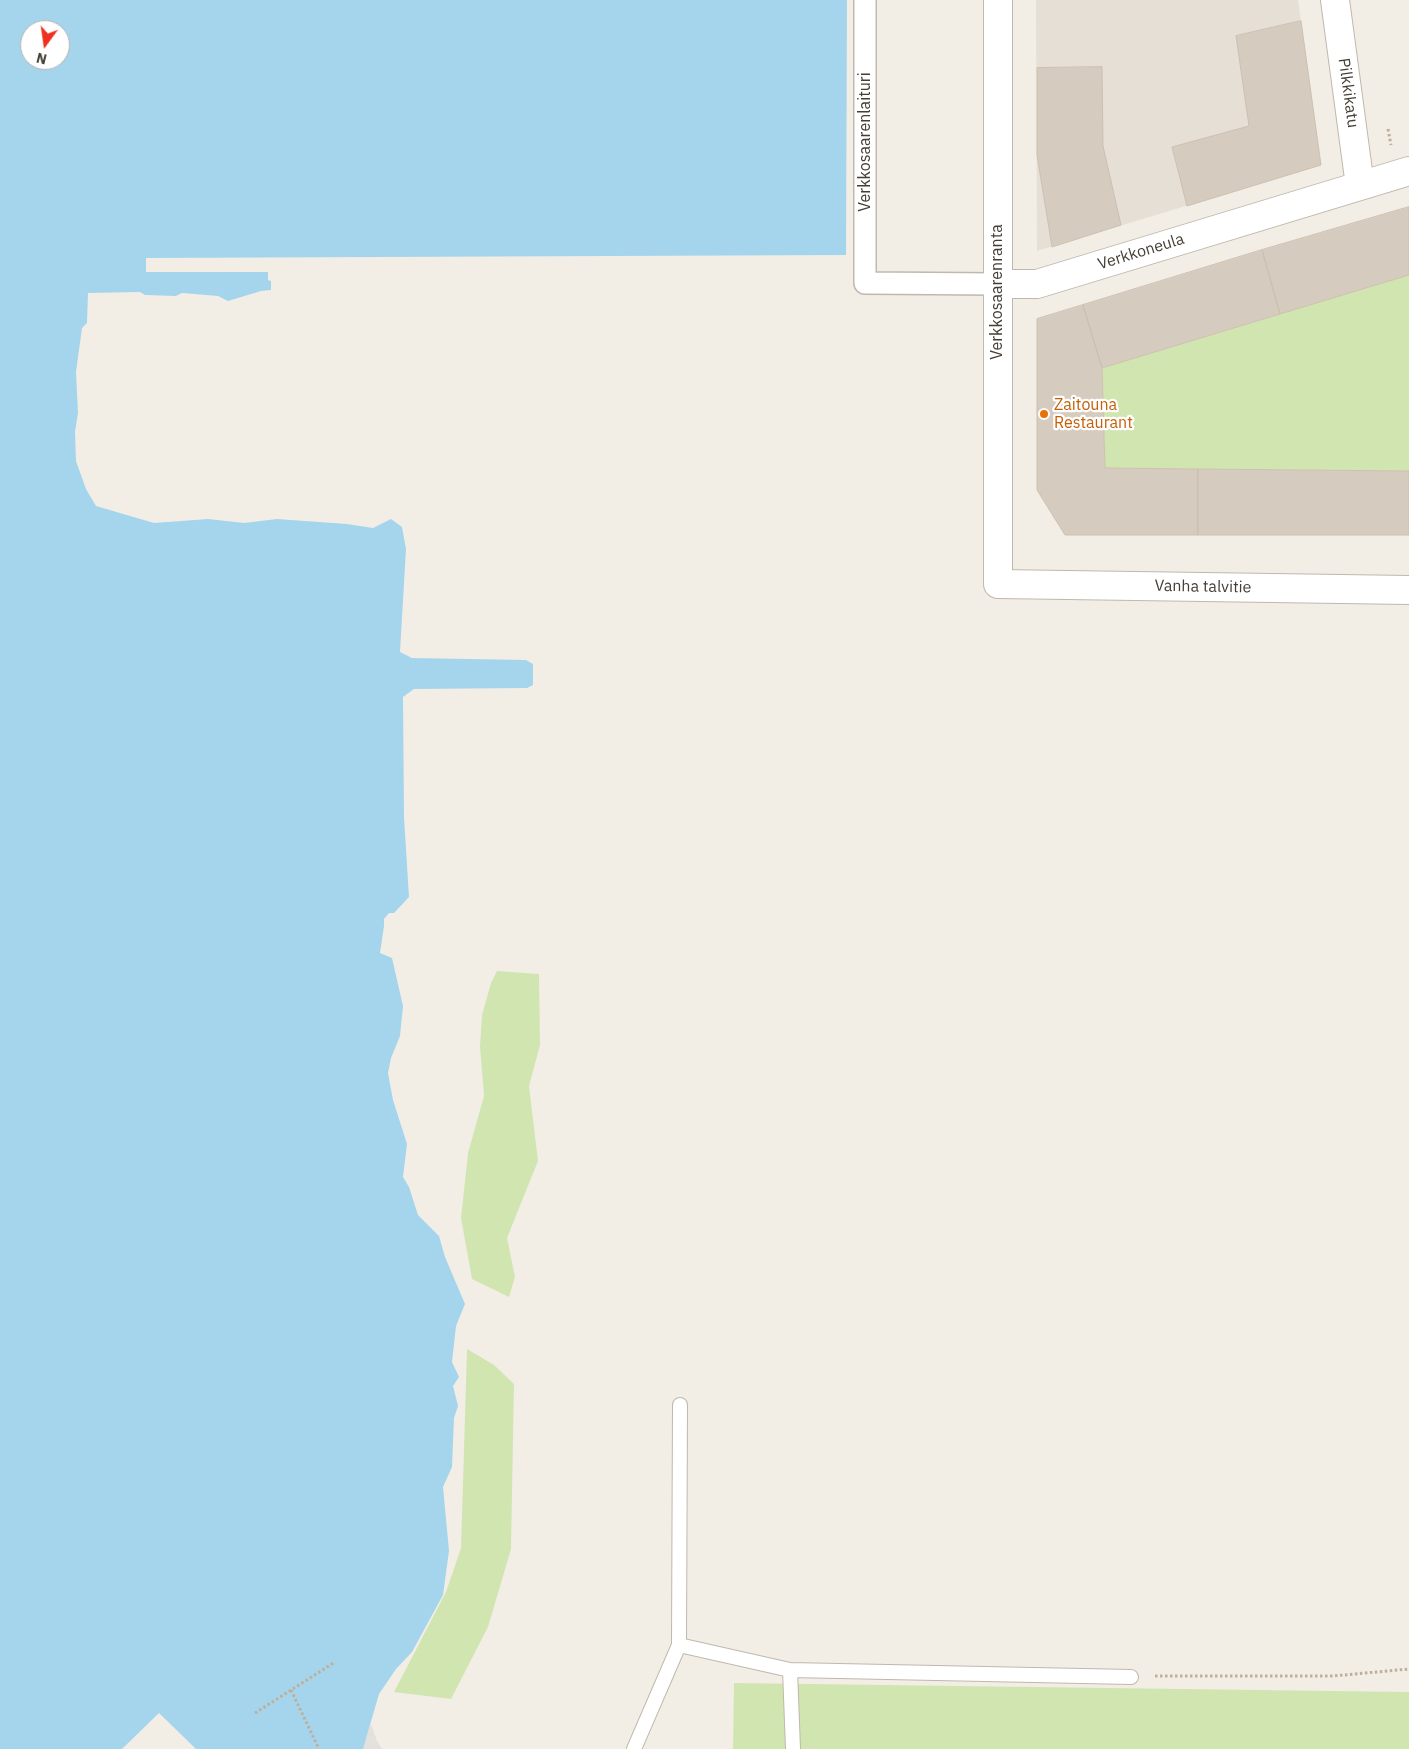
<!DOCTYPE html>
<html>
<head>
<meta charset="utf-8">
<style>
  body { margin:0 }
  #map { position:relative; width:1409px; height:1749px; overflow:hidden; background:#f2eee6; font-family:"IBM Plex Sans",sans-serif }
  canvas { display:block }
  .north { position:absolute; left:20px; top:20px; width:50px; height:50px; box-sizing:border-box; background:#fff; border:1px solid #b5b2af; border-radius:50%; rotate:194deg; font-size:14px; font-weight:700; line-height:20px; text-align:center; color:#453e36 }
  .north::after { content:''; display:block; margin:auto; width:18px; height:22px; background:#ef3020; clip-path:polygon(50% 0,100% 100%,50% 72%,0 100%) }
</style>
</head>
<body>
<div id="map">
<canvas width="1409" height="1749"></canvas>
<div class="north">N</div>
</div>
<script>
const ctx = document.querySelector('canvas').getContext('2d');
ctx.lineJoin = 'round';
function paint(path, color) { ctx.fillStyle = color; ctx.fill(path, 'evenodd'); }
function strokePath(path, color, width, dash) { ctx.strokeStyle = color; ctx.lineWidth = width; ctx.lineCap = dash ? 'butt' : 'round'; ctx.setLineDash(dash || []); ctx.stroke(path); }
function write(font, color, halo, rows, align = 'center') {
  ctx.font = font + ' "IBM Plex Sans",sans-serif'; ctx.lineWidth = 4.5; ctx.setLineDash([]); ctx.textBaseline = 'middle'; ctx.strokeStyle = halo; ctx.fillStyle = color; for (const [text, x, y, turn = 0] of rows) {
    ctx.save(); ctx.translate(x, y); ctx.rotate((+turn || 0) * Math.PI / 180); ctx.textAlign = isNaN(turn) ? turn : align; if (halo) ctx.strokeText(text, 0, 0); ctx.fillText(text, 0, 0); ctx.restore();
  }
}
paint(new Path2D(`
  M1036,0H1298L1321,165L1037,251Z`), '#e6dfd5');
paint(new Path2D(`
  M371,1724L377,1741L382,1749H362Z`), '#e4e0db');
paint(new Path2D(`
  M1409,275V471L1105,468L1102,368Z
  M497,971L539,974L540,1045L529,1086L538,1161L507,1238L515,1277L509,1297L472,1279L461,1218L468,1153L484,1096L480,1046L482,1015L491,983Z
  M467,1349L494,1365L514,1384L511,1549L488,1627L451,1699L394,1692L446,1592L461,1548Z
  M734,1683L1409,1692V1749H733Z`), '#d1e5b1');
paint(new Path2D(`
  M0,0H847L846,255L146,258V272H268V280L271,281V290L261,291L228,301L218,296L182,293L176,296L145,295L140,292L88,293L87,323L82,328L76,372L78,413L75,432L76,461L86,489L96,506L154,523L208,519L244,523L277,519L347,524L373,528L391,519L402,527L406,549L400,652L412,658L526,660L533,664V685L527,688L414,689L403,697L404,817L409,897L394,913H389L384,919V926L380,953L392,958L403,1006L400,1036L391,1058L388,1073L393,1100L407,1144L403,1177L409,1187L418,1215L439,1236L445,1257L465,1304L456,1326L452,1362L459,1377L453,1386L458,1406L454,1418L452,1467L443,1487L449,1551L443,1595L412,1652L396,1669L379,1694L363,1749H0ZM30,30H60V60H30Z`), '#a5d5ec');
paint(new Path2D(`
  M159,1713L196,1749H122Z`), '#f2eee6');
const building = new Path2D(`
  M1301,21L1321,165L1187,206L1172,147L1249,126L1236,36Z
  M1102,67L1103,146L1121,225L1052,247L1037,155V68Z
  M1409,207V275L1280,314L1262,250Z
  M1262,250L1280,314L1102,368L1083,305Z
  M1083,305L1102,368L1105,468L1198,469V535H1065L1037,490V319Z
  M1198,469L1409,471V535H1198Z`);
paint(building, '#d6cbbf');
strokePath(building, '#cec0b0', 1);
const service = new Path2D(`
  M679,1645L790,1670L1131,1677
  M790,1670L793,1749
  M634,1749L679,1645L680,1405`);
const pedestrian = new Path2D(`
  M865,0V283L997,284`);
const minor = new Path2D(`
  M998,0V584L1409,590
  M1335,0L1360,186
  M997,284H1037L1409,171`);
strokePath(service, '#c0b8ac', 16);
strokePath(pedestrian, '#c0b8ac', 24);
strokePath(minor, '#c0b8ac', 30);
strokePath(new Path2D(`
  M1388,129L1391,145
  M1155,1676H1333L1409,1669
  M291,1690L319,1749
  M255,1713L335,1662`), '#beaf9b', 3, [2.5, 2.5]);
strokePath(service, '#fff', 14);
strokePath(pedestrian, '#fff', 21);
strokePath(minor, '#fff', 28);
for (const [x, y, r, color] of [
  [1044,414,5,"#e8710a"]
]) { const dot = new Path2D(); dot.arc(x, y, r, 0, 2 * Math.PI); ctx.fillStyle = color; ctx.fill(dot); strokePath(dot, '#fff', 2); }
write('16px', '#453e36', '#fff', [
  ["Pilkkikatu",1348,93,82],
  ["Verkkosaarenlaituri",865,142,-90],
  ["Verkkoneula",1141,252,-17],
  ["Verkkosaarenranta",997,292,-90],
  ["Vanha talvitie",1203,587,1]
]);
write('16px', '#c56008', '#fff', [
  ["Zaitouna",1054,405],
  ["Restaurant",1054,423]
], 'left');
</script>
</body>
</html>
